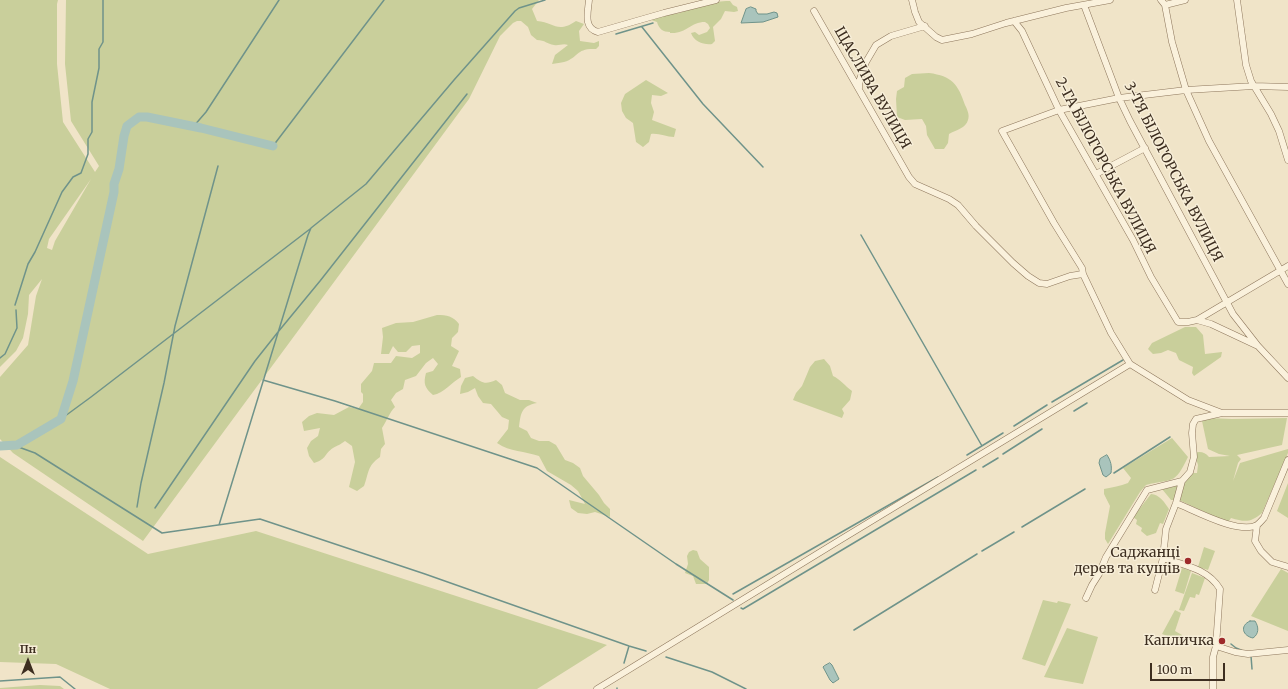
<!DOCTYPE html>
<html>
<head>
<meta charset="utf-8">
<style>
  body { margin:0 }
  #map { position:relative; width:1288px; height:689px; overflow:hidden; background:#f0e4c8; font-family:Merriweather,serif }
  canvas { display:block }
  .north { position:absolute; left:8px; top:641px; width:40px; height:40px; -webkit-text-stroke:3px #f7eed8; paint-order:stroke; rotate:0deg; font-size:11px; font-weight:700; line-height:16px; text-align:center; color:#3d2e20 }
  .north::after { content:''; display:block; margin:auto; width:14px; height:18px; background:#3d2e20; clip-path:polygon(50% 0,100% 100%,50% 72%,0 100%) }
  .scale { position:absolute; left:1150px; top:663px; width:75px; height:18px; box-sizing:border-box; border:2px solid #3d2e20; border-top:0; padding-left:5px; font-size:12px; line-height:14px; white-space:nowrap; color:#3d2e20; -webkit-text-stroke:3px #f7eed8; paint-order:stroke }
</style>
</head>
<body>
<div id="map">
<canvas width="1288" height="689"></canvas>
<div class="north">Пн</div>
<div class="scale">100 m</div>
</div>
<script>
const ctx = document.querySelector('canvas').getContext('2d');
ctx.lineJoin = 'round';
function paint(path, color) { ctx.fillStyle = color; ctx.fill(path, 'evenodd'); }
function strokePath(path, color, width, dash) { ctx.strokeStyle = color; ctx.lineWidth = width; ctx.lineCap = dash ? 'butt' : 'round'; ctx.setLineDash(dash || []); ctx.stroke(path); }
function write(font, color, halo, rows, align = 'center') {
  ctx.font = font + ' Merriweather,serif'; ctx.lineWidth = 3; ctx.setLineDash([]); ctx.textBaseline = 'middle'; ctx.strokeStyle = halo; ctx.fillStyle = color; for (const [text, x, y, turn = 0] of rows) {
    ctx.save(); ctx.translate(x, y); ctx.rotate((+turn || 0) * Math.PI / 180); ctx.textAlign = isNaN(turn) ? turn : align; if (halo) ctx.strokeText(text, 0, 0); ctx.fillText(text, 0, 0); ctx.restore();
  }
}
paint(new Path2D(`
  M0,0H58L57,4V64L63,122L95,172L99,166L71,121L65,64L66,0H539L532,9L537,21C554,22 557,34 576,21L584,24L579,31L580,41L594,43L599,41V46L596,49C575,48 580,57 564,62C561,63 556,63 552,64L555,55L568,45C563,43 559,46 554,45C547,44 545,40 537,40L531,35L528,27L521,21H517L513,23L500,36L469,99L143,541L13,453L0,439V377L28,345L36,296L42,279L29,295L28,314L23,338L16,351L0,367ZM91,179L55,241L52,250L47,248L49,239Z
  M726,1H730L733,5L737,7L738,11L734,12L725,11L721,19L713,27L715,41L712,44C704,45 694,42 691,33L695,32L699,35L707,32L710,28L708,24L705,22C690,22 687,34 670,33V32C663,32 659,29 657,22L651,20L663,15L680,13L684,11L715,2Z
  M929,73C952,76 958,84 965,105C967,109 970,115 968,120C966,128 956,130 949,134L948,143L944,149H935L927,135L926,126L922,119L905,120L897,117L896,99L897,91L904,87L905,78L912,74Z
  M646,80L668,93L661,96L652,95L651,103L654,112L652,120L676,129L674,137C666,137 659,133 651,134L649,142L643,147L636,142L633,123L626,118L622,111L621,103L625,94Z
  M437,315C447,315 453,316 459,324L458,332L452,338L451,346L459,351L452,366L460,369L461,377C451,383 444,393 433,395C425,388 423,384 426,373L433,371L438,364L433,358L426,363L416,376L405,380L403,389L396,393L391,400L395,407C389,413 387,421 382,428L385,444L381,449L380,457C367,466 369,473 364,486L357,491L349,487L355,462L352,446L345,441C340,445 338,445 333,448C324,454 327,459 314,463L309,456L307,448L311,441L318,436L320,428L304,431L302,422L309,416L317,413L334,415L349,407L358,409L363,402V394L361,392V384L372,371L374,363H391L396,356L412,358L420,353V345L412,346L406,352H398L393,346L389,354H381L383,337L382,328L396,323L413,322Z
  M1185,327H1196L1203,335L1205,354L1222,352L1221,357L1194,376L1192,373L1193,367L1179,360L1176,353L1168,350L1161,353L1153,354L1148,349L1152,343Z
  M824,359L830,366L833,376C840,379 845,386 852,391L850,400L842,409L844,413L842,418L793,400L796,393L802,386L810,367L815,361Z
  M473,376C482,383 485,385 496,380L502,385L505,393L520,400H529L537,403C521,406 521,413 519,427L527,431L531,438L539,441H549L556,445L565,460L573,463L580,468L583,476L599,495L604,503L610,509V517L595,512L587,514L578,513L571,508L569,500L585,504L578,491L571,485L547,471L539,456C525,451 510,452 497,443L508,429L509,420L502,417L491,404L483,403L478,396L475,388L468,392L460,394L461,386L465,378Z
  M1208,418L1232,419L1287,418L1282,445L1237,455L1241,459L1238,463L1233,481L1240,463L1288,449V453L1262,513C1250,523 1245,522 1231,518L1229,521H1224L1179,500H1171L1162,489L1163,488C1175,485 1185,483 1193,473H1197L1198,465L1194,453C1200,451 1205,452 1209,457L1230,456L1219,454L1208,449L1202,421Z
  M1172,438L1188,457C1174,486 1173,478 1146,485L1140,492L1108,544L1105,539V533L1110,506L1104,494V489C1113,487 1120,486 1128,483L1131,478L1123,468Z
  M0,457L148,554L256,531L607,645L537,689H110L56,664L0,662Z
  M1288,483V518L1277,511Z
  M1151,494C1159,494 1165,503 1169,509L1163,524L1160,523L1156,533L1147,536L1141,531L1142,528L1136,524L1137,520L1133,517Z
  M1204,547L1215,551L1208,570L1198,567Z
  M693,550L697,551L700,559L709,567V580L707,584H696L693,576L685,573L688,564L687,556L689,552Z
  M1182,568L1191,571L1184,594L1175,591Z
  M1281,569L1288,573V631L1251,616Z
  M1192,573L1205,578L1199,595L1196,594L1195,598L1190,597L1184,611L1179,610Z
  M1043,600L1057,603L1058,601L1071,604L1045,666L1022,659Z
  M1175,610L1181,613L1175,631L1182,635L1181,641L1162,634Z
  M1067,628L1098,637L1083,684L1044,677Z
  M40,685L60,686L64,689H0V688Z`), '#c9cf9b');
const water = new Path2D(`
  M751,7L756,9V11L758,14H767L774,12L777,13L778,17L763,22L741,23L746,9Z
  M1107,455C1111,461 1112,466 1111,473L1106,477L1103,475L1099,463L1100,459Z
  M1250,621H1255C1259,627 1259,634 1253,638C1243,636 1239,626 1250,621Z
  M830,663L832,665L839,679L833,683L830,680L823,667L824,666Z`);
paint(water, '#a9c4bc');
strokePath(water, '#6f938a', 1);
strokePath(new Path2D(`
  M642,27L703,104L763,167
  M616,34L653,23
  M193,127L206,112L279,0
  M273,146L384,0
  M861,235L982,446
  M15,305L28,264L35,252L62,192L73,177L81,173L88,154V139L92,132V102L99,68V49L103,42V0
  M0,358L5,354L17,328L16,310
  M263,380L335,401L537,468L676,564L733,600
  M1052,402L1123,360
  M1074,411L1087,403
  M61,419L91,397L310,229
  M1014,426L1047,405
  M13,445L35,453L162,533L260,519L425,574L629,646L646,651
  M1003,454L1042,429
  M967,455L1003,433
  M983,467L998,458
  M1114,473L1170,437
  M137,507L141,483L164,383L175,326L218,166
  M155,508L255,361L278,332L320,281L467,94
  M219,525L308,235L311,228L366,184L454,80L515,11L519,8L545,0
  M1022,527L1085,489
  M982,551L1014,532
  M733,594L938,477
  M741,608L743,609L976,470
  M854,630L977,554
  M1231,644L1236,648L1241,650
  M1251,656L1252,669
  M666,657L712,672L746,689
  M624,663L629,646
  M0,681L60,677L75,689
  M617,689V688`), '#6f938a', 1.5);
strokePath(new Path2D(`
  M0,446L17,445L61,419L73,381L114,192V184L119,169L124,136L127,126L139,117H147L201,128L273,146`), '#a9c4bc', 9);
const street = new Path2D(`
  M589,0C588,12 583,28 598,32L664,13L716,0
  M912,0L915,12L919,22L936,37L942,40L972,34L1006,23L1066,8L1110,0
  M1161,0L1165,5L1172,42L1186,90L1209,141L1288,284
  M1237,0L1246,65L1251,81L1271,114L1279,131L1288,160
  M1084,5L1119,98L1130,121L1233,314L1258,346
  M1165,5L1185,0
  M814,11L909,177L915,184L949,199L958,205L976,226L1013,263L1028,276L1039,283L1047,284L1070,276L1083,274
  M1014,21L1022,31L1059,110L1133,240L1151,277L1178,322H1188L1197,320L1288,266
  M1288,87L1254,86L1186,90L1119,98L1059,110L1002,131L1054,223L1082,268L1083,274L1111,333L1130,364L1188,400L1222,413H1288
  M859,88V82L866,62L876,45L891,36L925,26
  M1096,174L1145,148
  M1197,320L1211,324L1258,346L1288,378
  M1176,503C1194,510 1239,535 1257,525C1260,523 1262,520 1264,518L1288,460
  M1257,525L1255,541L1261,551L1272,562L1288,567
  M1155,590L1163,558
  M1086,598L1092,585L1099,574L1106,557L1147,490L1182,481
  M1216,646L1235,652L1248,654L1288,650
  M597,689L840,540L1130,364
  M1213,689V657L1216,646L1220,589C1208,569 1184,565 1163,558L1166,529L1176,503L1182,481L1190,472L1194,457L1192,433L1193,424L1196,419L1222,413`);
strokePath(street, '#8d765c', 7);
strokePath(street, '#faf1dc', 6);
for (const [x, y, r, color] of [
  [1188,561,4,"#9e2a2b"],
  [1222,641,4,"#9e2a2b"]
]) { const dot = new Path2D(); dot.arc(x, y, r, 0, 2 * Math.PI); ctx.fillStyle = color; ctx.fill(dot); strokePath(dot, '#f7eed8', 1.5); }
write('14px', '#3d2e20', '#f7eed8', [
  ["ЩАСЛИВА ВУЛИЦЯ",872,88,60],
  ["2-ГА БІЛОГОРСЬКА ВУЛИЦЯ",1105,166,62],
  ["3-ТЯ БІЛОГОРСЬКА ВУЛИЦЯ",1173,172,63]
]);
write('14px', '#3d2e20', '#f7eed8', [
  ["Саджанці",1180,553],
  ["дерев та кущів",1180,569],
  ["Капличка",1214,641]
], 'right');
</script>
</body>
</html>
